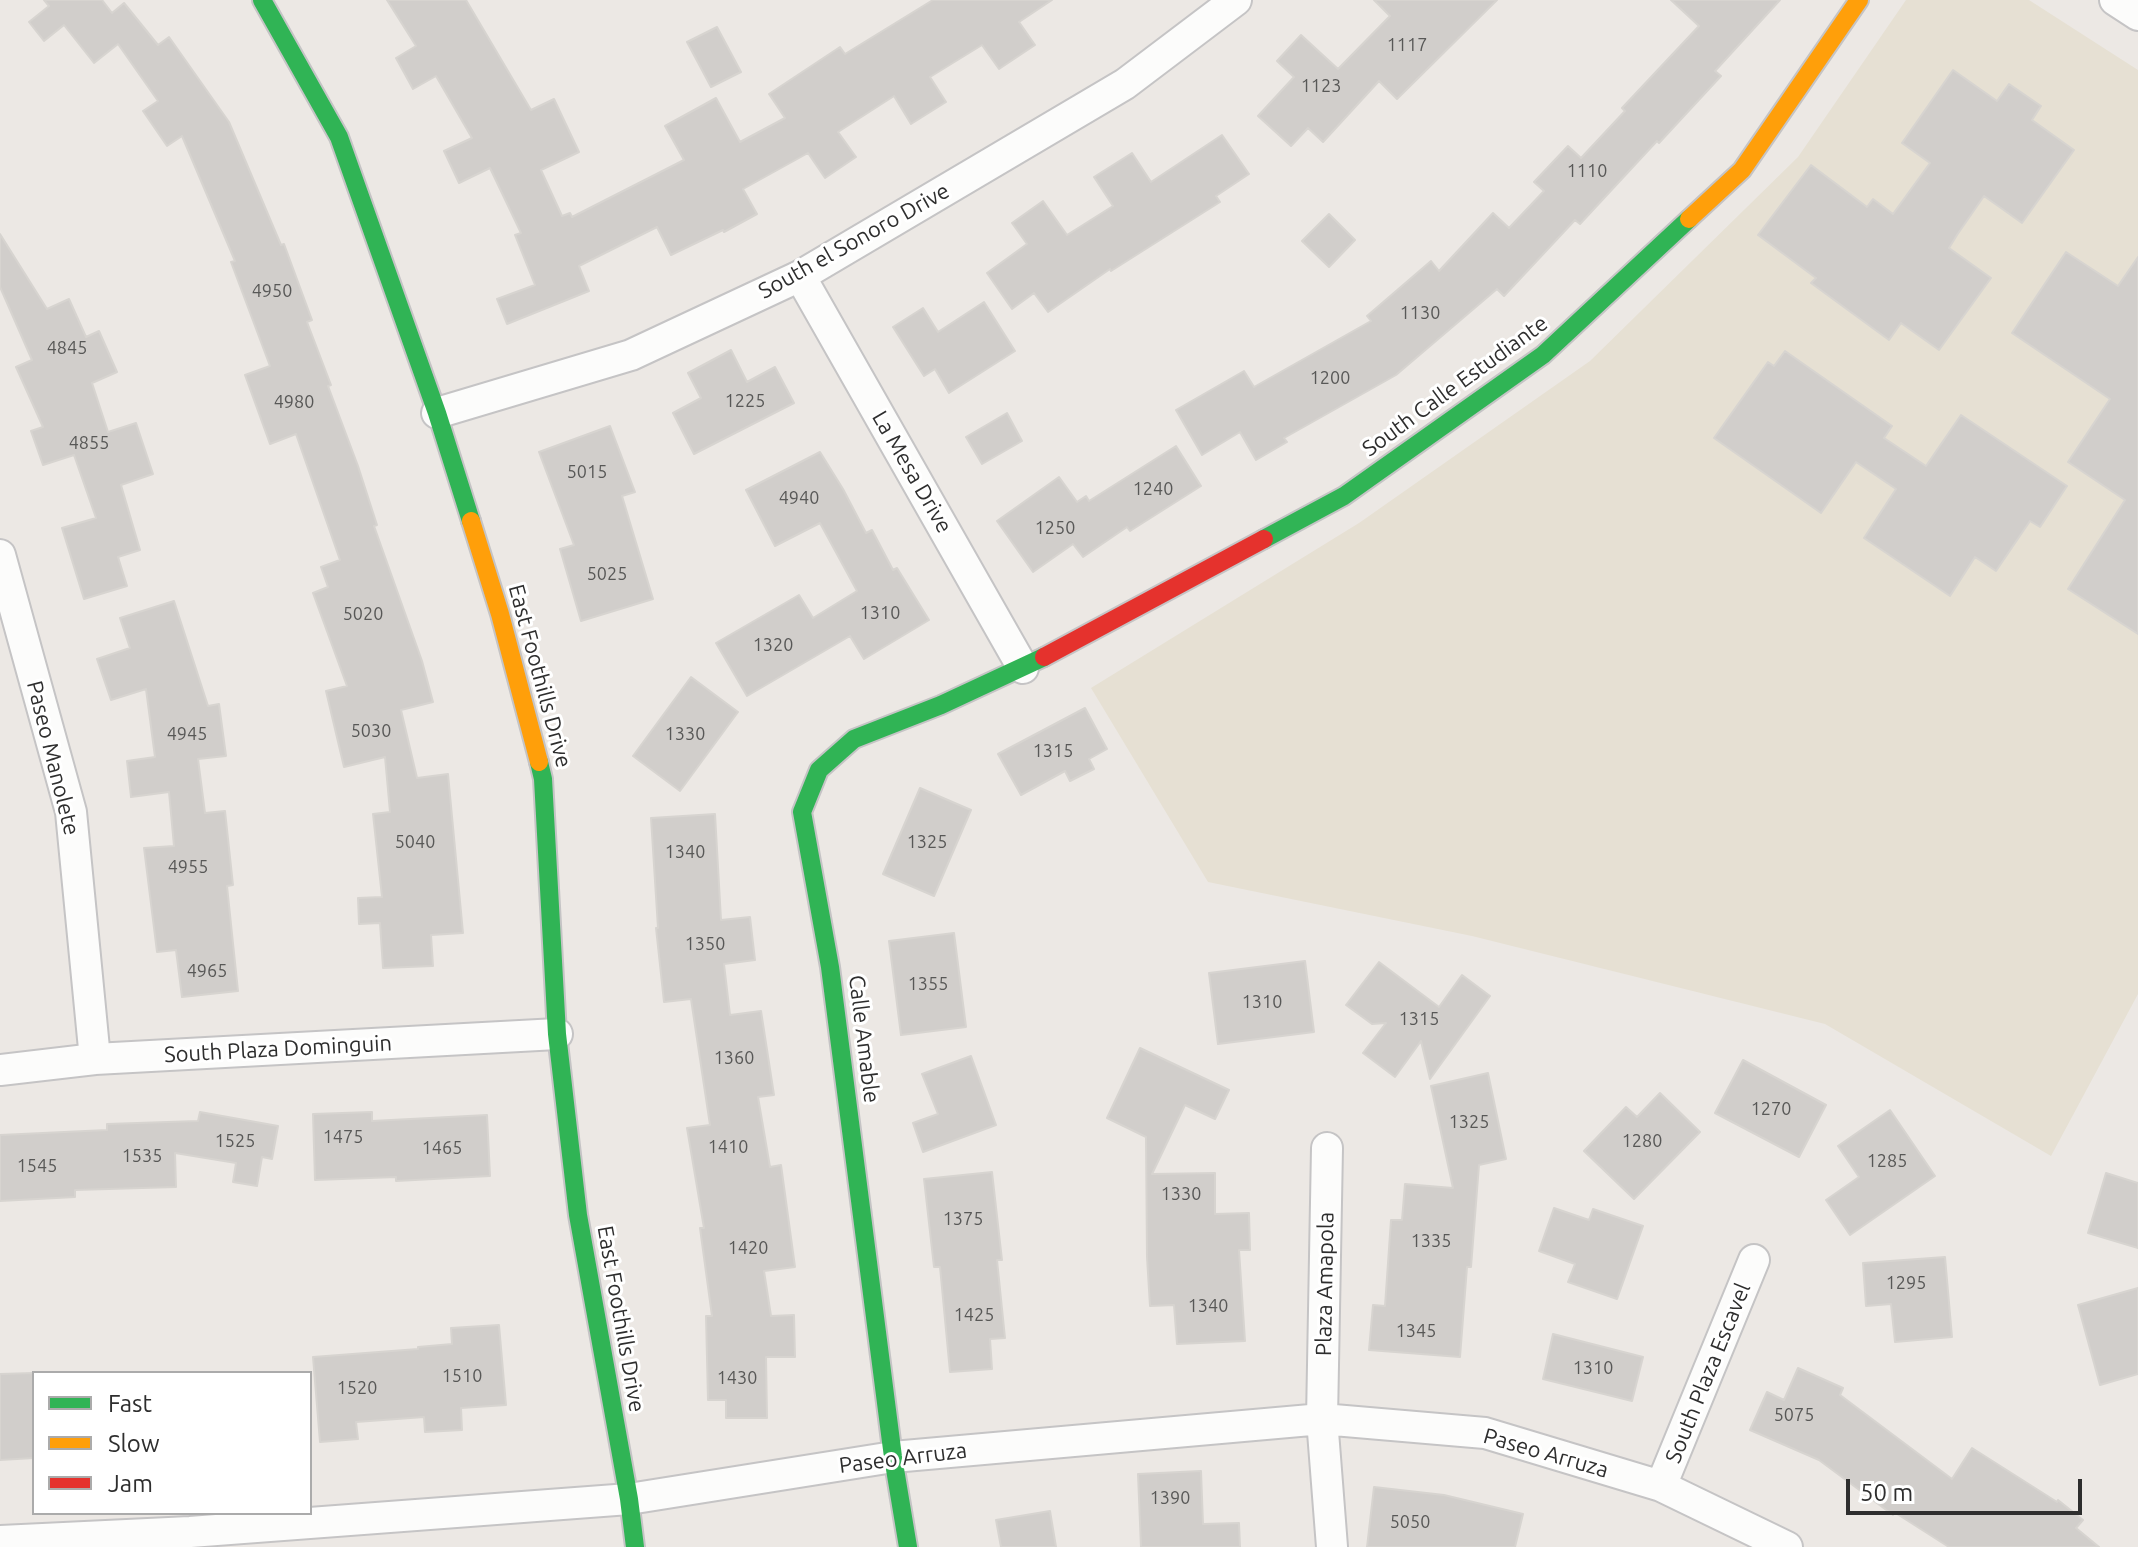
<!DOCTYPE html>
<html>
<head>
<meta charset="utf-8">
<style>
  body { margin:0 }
  #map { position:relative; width:2138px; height:1547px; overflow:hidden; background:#ece8e4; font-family:Ubuntu,sans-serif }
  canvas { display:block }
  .legend { position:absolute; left:32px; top:1371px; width:280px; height:144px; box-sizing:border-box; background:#fff; border:2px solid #ababab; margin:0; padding:10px 14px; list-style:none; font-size:24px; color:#2e2e2e }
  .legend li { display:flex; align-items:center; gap:16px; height:40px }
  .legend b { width:40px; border:2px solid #ababab }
  .scale { position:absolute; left:1846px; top:1479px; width:236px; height:36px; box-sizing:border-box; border:4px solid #2e2e2e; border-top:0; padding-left:10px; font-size:24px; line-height:28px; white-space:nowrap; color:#2e2e2e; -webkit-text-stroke:6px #fff; paint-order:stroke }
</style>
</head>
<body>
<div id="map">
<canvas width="2138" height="1547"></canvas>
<ul class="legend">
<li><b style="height:10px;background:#30b455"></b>Fast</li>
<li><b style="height:10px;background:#ff9f0a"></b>Slow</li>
<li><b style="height:10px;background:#e5322d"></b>Jam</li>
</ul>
<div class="scale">50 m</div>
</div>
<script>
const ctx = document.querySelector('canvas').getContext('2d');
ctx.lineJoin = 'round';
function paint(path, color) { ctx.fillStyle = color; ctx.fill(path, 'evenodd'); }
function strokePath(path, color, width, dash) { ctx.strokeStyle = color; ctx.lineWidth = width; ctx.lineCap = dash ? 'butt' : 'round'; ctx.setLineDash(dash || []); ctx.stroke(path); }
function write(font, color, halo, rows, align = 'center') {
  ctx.font = font + ' Ubuntu,sans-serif'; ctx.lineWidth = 6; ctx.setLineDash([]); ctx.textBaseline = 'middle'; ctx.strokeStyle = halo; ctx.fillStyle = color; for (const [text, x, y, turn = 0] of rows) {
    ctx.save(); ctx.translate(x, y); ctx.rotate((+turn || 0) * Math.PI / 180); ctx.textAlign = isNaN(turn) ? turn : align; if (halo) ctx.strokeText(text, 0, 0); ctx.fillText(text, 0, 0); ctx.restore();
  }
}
paint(new Path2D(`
  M1906,0H2029L2138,70V994L2051,1156L1825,1024L1472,936L1208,882L1091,688L1359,523L1590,361L1798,157Z`), '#e6e0d3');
const building = new Path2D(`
  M44,0H102L112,13L124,3L158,45L169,37L229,122L281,245L284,244L312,320L307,322L331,385L328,386L358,466L377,525L374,526L422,661L433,702L401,710L417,778L448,774L463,933L431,935L433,966L383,968L380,923L359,924L358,898L382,897L373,814L390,812L385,757L344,767L326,691L347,686L313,593L328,587L321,567L340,560L296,434L270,444L245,375L270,366L231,262L235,261L182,136L167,146L143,111L158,101L118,44L94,63L64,25L44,41L29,22L49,6Z
  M387,0H466L531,110L554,99L579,152L541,170L562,216L570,213L572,217L684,160L665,126L716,98L740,142L785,118L769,94L840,47L845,54L933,0H1052L1019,22L1035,45L999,69L982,45L930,77L946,102L911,124L894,96L838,132L856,157L825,178L808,153L743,189L757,214L724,232L723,230L671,255L657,227L579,266L589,291L507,324L497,299L535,285L515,235L521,233L490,168L459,183L444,151L472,138L436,76L413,89L396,58L416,46Z
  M1374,0H1497L1397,99L1379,81L1323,142L1308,128L1291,146L1258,116L1294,77L1277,61L1301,35L1338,69L1390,16Z
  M1671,0H1780L1715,71L1721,76L1659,143L1657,141L1580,224L1575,220L1504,296L1497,289L1396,375L1284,438L1287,442L1256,460L1240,432L1202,455L1176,410L1244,371L1254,387L1371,321L1367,316L1431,261L1439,271L1493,213L1509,228L1544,191L1534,182L1568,146L1581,158L1625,111L1622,108L1699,26Z
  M717,27L741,72L711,87L687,42Z
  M1953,70L1997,101L2009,84L2041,106L2032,120L2074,150L2022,223L1984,196L1957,235L1949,248L1991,278L1939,350L1901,323L1889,340L1811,283L1816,278L1758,235L1811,165L1867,207L1873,199L1893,214L1930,163L1902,143Z
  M1222,135L1249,174L1216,196L1220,202L1111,271L1110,269L1048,312L1034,293L1012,309L987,273L1027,244L1012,223L1043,201L1067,235L1113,206L1094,177L1132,153L1151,182Z
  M1329,214L1355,240L1329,267L1302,241Z
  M0,234L47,309L69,299L86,337L99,331L117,372L92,383L108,432L136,423L153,474L121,485L140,550L118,557L127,586L84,599L62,528L96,518L74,455L43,465L31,431L43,427L16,367L32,360L0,287Z
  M2066,252L2118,286L2138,257V634L2068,589L2125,500L2068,462L2110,399L2012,333Z
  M984,302L1015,351L949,393L935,369L924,376L893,327L923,308L938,332Z
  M731,350L747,382L775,367L794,403L694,454L673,413L701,398L688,373Z
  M1785,351L1892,426L1884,438L1926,466L1961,415L2067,486L2040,527L2030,521L1996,571L1975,557L1950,596L1864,538L1896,489L1856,462L1821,513L1714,438L1768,362L1774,366Z
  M1007,413L1022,441L982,464L966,437Z
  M610,426L635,492L622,496L653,599L581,621L560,549L574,545L539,452Z
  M1176,446L1201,486L1130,531L1127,527L1083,557L1073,544L1033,572L997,521L1059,477L1077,502L1086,496L1089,501Z
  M820,452L843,489L866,533L872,530L893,570L897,568L929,620L864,659L850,636L747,696L716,643L799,595L813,618L857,591L820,523L775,546L746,490Z
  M174,601L208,706L219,704L226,756L198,759L205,813L225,811L233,885L227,886L238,991L182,997L176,950L157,952L144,848L174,846L169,792L131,797L127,761L155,757L146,689L111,700L97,659L130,648L120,618Z
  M691,677L738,712L680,791L633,756Z
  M1085,708L1107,749L1089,759L1094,769L1070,781L1065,771L1021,795L998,754Z
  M920,788L971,810L934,896L883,874Z
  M715,814L721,920L750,917L755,960L724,964L730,1015L761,1011L774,1095L758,1097L770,1167L781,1165L795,1267L764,1271L771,1316L794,1315L795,1357H766L767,1418H726V1400H708L706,1316H712L700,1228H704L687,1128L710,1125L691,999L664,1002L656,928H658L651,818Z
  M954,933L966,1027L901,1035L889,941Z
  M1305,961L1314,1032L1218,1044L1209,973Z
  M1379,962L1439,1007L1462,975L1490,996L1430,1079L1421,1041L1395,1077L1363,1053L1386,1023L1372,1024L1346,1005Z
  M1140,1048L1229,1090L1215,1119L1185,1105L1152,1174L1215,1173V1214L1249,1213L1250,1250H1239L1245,1341L1177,1344L1174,1305L1150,1306L1147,1257L1146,1137L1107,1118Z
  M971,1056L996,1125L923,1152L913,1123L938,1114L922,1074Z
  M1743,1060L1826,1105L1799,1157L1715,1113Z
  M1488,1073L1506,1159L1479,1165L1471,1267H1467L1460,1357L1369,1350L1373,1305L1385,1306L1391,1220H1402L1405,1184L1453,1188L1431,1086Z
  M1660,1093L1700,1132L1634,1199L1584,1151L1626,1107L1637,1117Z
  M1890,1110L1935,1176L1850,1235L1826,1200L1859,1177L1838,1146Z
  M200,1112L278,1126L272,1159L262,1157L257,1186L233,1182L236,1163L175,1153L176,1187L75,1190V1197L0,1201V1135L107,1130V1124L198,1121Z
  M372,1112V1121L487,1115L490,1176L396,1181V1177L315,1180L313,1114Z
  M992,1172L1002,1260H997L1005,1338L990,1339L992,1369L950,1372L940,1267H934L924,1179Z
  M2106,1173L2138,1183V1248L2088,1233Z
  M1554,1208L1589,1220L1593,1209L1643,1226L1617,1299L1568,1282L1575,1264L1539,1251Z
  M1945,1257L1952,1337L1895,1342L1891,1304L1866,1306L1863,1263Z
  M2138,1288V1374L2100,1385L2078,1305Z
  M499,1325L506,1405L461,1408L462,1430L425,1432L424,1417L356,1422L358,1439L320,1442L313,1357L418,1349V1347L452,1344L451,1328Z
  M1553,1334L1643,1357L1632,1401L1543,1379Z
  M1798,1368L1843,1388L1840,1395L1952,1479L1972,1448L2057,1502L2058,1500L2083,1520L2076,1528L2099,1547H1949L1894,1512L1893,1515L1819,1460L1750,1430L1767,1392L1784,1400Z
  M34,1373V1458L0,1460V1374Z
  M1201,1471L1203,1524L1239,1523L1240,1547H1141L1138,1474Z
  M1374,1487L1444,1495L1523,1514L1515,1547H1367Z
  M1050,1511L1056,1547H1001L996,1520Z`);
paint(building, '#d1cecb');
strokePath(building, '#d7d4d0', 2);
const street = new Path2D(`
  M2115,0L2138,15
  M800,276L1023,668
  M437,413L631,355L800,276L1125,84L1236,0
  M0,555L71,812L95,1059
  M0,1070L95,1059L557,1034
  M1327,1148L1322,1419L1332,1547
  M1661,1486L1754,1260
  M0,1541L190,1532L629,1499L893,1457L1322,1419L1485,1433L1661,1486L1787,1547`);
const fast = new Path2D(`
  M262,0L339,137L437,413L471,521
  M1264,539L1344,496L1543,355L1689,219
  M539,762L543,779L557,1034L578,1215L629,1499L635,1547
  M908,1547L893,1457L830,967L802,812L819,770L854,739L941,705L1044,657`);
const slow = new Path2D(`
  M1689,219L1742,170L1859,0
  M471,521L500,614L539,762`);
const jam = new Path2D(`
  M1044,657L1264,539`);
strokePath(street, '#c5c4c5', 34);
strokePath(fast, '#c5c4c5', 22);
strokePath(slow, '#c5c4c5', 22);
strokePath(jam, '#c5c4c5', 22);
strokePath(street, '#fcfcfb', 30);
strokePath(fast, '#30b455', 18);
strokePath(slow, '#ff9f0a', 18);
strokePath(jam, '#e5322d', 18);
write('18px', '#585857', null, [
  ["1117",1407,45],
  ["1123",1321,86],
  ["1110",1587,171],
  ["4950",272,291],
  ["1130",1420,313],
  ["4845",67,348],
  ["1200",1330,378],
  ["1225",745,401],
  ["4980",294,402],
  ["4855",89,443],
  ["5015",587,472],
  ["1240",1153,489],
  ["4940",799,498],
  ["1250",1055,528],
  ["5025",607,574],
  ["1310",880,613],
  ["5020",363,614],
  ["1320",773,645],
  ["5030",371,731],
  ["4945",187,734],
  ["1330",685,734],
  ["1315",1053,751],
  ["5040",415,842],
  ["1325",927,842],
  ["1340",685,852],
  ["4955",188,867],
  ["1350",705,944],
  ["4965",207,971],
  ["1355",928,984],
  ["1310",1262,1002],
  ["1315",1419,1019],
  ["1360",734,1058],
  ["1270",1771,1109],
  ["1325",1469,1122],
  ["1475",343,1137],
  ["1525",235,1141],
  ["1280",1642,1141],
  ["1410",728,1147],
  ["1465",442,1148],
  ["1535",142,1156],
  ["1285",1887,1161],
  ["1545",37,1166],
  ["1330",1181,1194],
  ["1375",963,1219],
  ["1335",1431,1241],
  ["1420",748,1248],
  ["1295",1906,1283],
  ["1340",1208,1306],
  ["1425",974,1315],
  ["1345",1416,1331],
  ["1310",1593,1368],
  ["1510",462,1376],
  ["1430",737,1378],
  ["1520",357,1388],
  ["5075",1794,1415],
  ["1390",1170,1498],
  ["5050",1410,1522]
]);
write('22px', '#2e2e2e', '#fff', [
  ["South el Sonoro Drive",854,241,-29],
  ["South Calle Estudiante",1455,386,-36],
  ["La Mesa Drive",912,472,60],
  ["East Foothills Drive",540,676,75],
  ["Paseo Manolete",53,758,76],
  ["Calle Amable",864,1039,83],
  ["South Plaza Dominguin",278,1049,-3],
  ["Plaza Amapola",1325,1284,-89],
  ["East Foothills Drive",621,1319,80],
  ["South Plaza Escavel",1708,1373,-68],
  ["Paseo Arruza",1546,1453,16],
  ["Paseo Arruza",903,1458,-7]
]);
</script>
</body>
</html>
